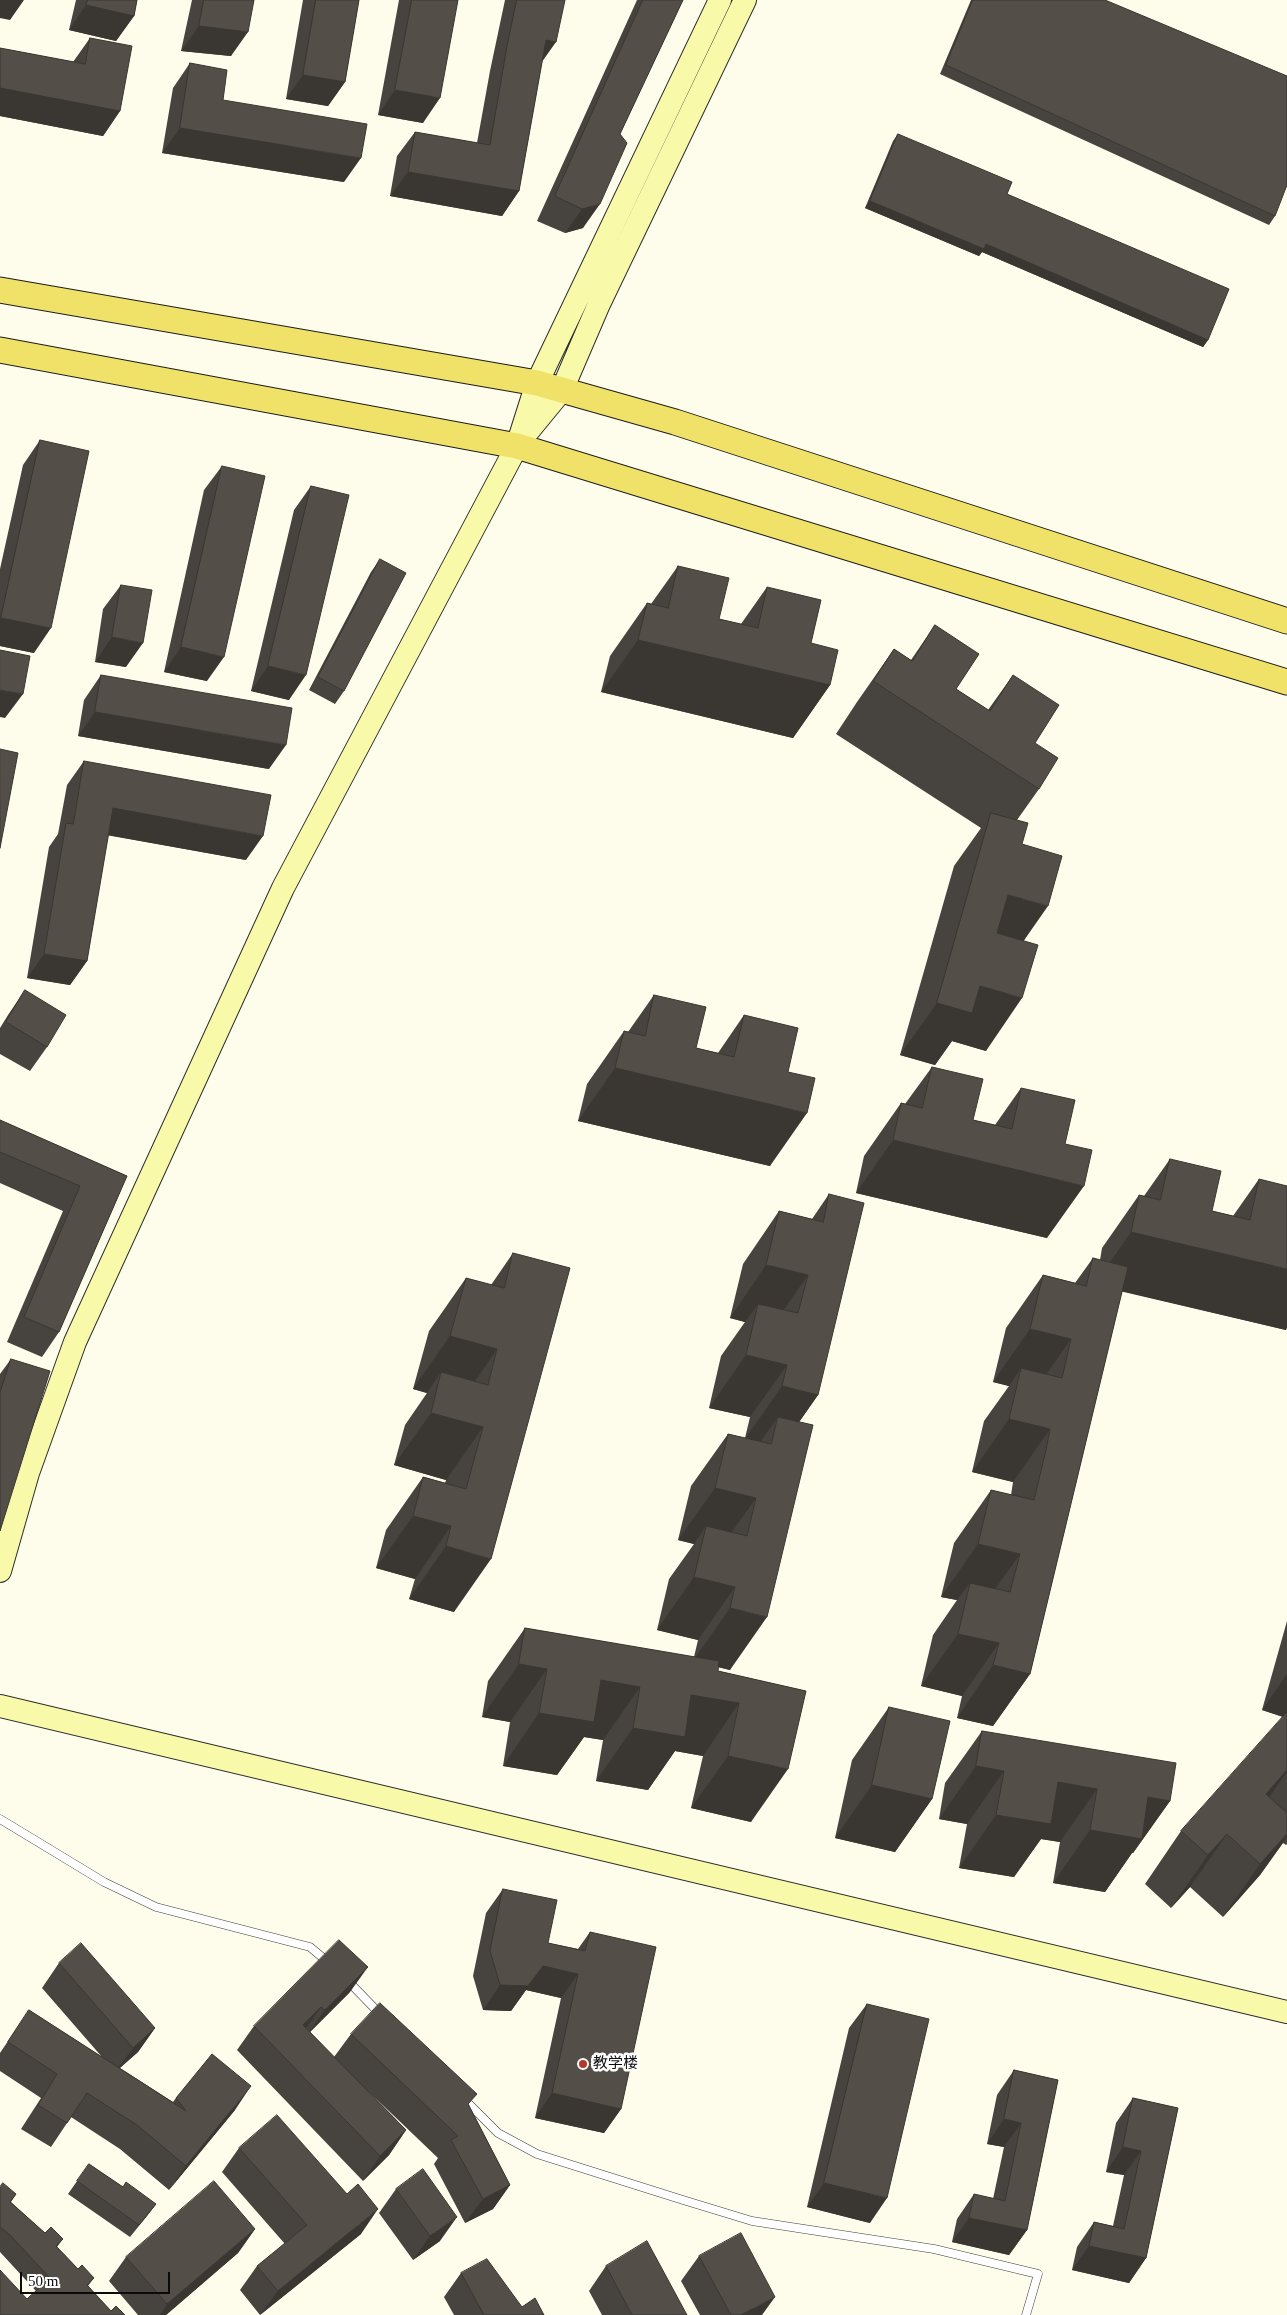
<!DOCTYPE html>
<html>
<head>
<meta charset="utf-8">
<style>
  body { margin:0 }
  #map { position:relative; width:1287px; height:2315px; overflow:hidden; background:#fefdeb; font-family:"Times New Roman",serif }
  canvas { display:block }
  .scale { position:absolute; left:20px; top:2272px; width:150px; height:22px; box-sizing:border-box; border:2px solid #0b0b0b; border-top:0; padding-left:6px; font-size:15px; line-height:18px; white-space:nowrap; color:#0b0b0b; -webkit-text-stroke:4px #fff; paint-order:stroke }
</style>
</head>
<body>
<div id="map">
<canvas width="1287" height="2315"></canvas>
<div class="scale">50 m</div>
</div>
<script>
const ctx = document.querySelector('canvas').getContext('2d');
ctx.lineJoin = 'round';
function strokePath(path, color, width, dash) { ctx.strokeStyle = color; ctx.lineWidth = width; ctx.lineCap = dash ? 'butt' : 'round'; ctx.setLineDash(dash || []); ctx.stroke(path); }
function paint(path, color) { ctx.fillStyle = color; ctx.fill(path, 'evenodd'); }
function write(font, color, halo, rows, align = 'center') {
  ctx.font = font + ' "Times New Roman","Noto Sans SC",serif'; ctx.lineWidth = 5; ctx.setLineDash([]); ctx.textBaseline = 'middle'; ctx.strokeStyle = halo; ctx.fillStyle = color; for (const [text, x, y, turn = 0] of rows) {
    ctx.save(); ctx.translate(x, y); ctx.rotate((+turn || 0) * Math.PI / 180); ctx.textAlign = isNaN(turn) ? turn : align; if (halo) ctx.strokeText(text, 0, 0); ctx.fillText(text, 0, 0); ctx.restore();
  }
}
const lane = new Path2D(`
  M0,1819L104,1882L156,1907L310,1947L329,1963
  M348,1981L382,2016
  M462,2097L498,2133L537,2154L683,2200L752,2221L934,2249L1038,2274L1026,2315`);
const secondary = new Path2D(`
  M525,435L562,390L599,304L745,0
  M0,1571L28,1473L75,1342L283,888L517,446L537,383L720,0
  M0,1706L1287,2012`);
const primary = new Path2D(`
  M0,290L537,383L675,422L1287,621
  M0,350L517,446L1287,682`);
strokePath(lane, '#3e3e3e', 9);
strokePath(secondary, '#2d2d2d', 24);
strokePath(primary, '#1c1c1c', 27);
strokePath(lane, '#fff', 8);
strokePath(secondary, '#f8faaa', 22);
strokePath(primary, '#f0e169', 25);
paint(new Path2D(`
  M76,0H137L134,16L116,41L69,30Z
  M192,0H254L231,56L181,51Z
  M303,0H359L345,82L328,106L286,99Z
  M399,0H458L423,123L378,115Z
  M505,0H565L542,62L519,191L502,216L390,196L397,156L415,132L477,143L490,71Z
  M637,0H683L620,134L583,228L565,233L537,221Z
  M971,0H1105L1275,216L1269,225L940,74Z
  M90,38L120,111L103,136L0,116V48L73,62Z
  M190,63L223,100L344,182L162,153L173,88Z
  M898,134L1208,340L1203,347L982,252L979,256L865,208L893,141Z
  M40,440L34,653L0,646V569L23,465Z
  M222,466L207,681L164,672L204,490Z
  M311,486L289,700L251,691L294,510Z
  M380,559L344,691L335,704L309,690L371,572Z
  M678,566L719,619L741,624L767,587L811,643L830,685L793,738L601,692L610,656L647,603L651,604Z
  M121,585L126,667L95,662L103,609Z
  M935,625L956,689L988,710L1013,675L1035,743L1039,789L1017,820L1022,844L1024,941L986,1051L952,1041L935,1065L900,1055L954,866L981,828L836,734L857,702L894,649L911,660Z
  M101,675L269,769L78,736L84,700Z
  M84,761L246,860L108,835L87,961L70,985L27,978L49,847L58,834L67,785Z
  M25,990L47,1047L30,1071L0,1054V1028L8,1015Z
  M654,995L696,1048L718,1053L744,1015L788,1072L770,1166L578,1121L587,1084L624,1031L628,1032Z
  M932,1067L973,1120L995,1125L1021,1088L1065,1144L1047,1238L856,1193L864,1156L901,1103L905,1104Z
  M0,1120L127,1176L59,1332L42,1357L7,1342L63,1211L0,1183Z
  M1170,1159L1212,1211L1233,1216L1259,1179L1286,1330L1122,1291L1030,1674L993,1726L957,1718L962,1696L921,1686L933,1635L957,1600L941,1597L954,1543L991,1490L1011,1495L1013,1482L972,1472L984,1421L1009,1386L993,1382L1006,1328L1043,1275L1075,1283L1093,1258L1100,1260L1102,1248L1139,1195L1144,1196Z
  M829,1194L818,1395L799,1422L730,1670L718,1667V1671L806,1691L751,1822L691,1808L703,1756L675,1751L648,1790L596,1781L603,1740L584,1737L557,1775L503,1766L510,1722L482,1717L488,1681L525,1628L694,1657L698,1640L657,1630L669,1579L694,1544L678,1540L691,1486L728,1434L745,1438L750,1417L709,1408L721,1356L745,1322L730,1318L743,1264L779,1211L812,1219Z
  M513,1253L454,1612L409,1599L415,1579L376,1568L386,1530L423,1477L445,1483L446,1480L394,1465L405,1425L427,1393L413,1389L429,1331L466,1278L491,1285Z
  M11,1359L0,1531V1374Z
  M1287,1621V1844L1286,1845L1283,1843L1260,1875L1223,1917L1190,1887L1171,1908L1145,1884L1181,1831L1283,1717L1262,1710Z
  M889,1707L932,1799L895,1852L835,1838L852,1760Z
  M982,1731L1170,1801L1133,1853H1132L1105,1892L1053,1883L1060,1842L1041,1839L1014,1877L959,1868L967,1824L939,1819L945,1783Z
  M503,1889L548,1943L578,1949L590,1932L621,2109L604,2133L535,2118L561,1998L526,1990L511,2011L483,2010L473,1976L486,1913Z
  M59,1963L155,2028L138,2052L120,2068L173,2102L176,2098L235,2110L169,2190L120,2149L71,2117L51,2147L21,2129L41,2098L0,2071V2053L29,2010L102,2057L42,1988Z
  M350,1992L310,2032L334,2057L351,2034L469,2105L510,2185L493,2209L465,2223L434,2164L438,2158L369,2092L406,2130L389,2155L363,2181L237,2050L254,2026Z
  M867,2004L870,2223L807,2207L849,2028Z
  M1014,2070L1058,2080L1027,2230L1009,2255L952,2242L957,2219L974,2194L993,2199L1004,2147L987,2144L997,2095Z
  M1133,2098L1178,2108L1146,2258L1129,2283L1072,2270L1077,2247L1094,2222L1113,2226L1124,2175L1106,2172L1116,2123Z
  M239,2148L361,2234L260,2315L240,2290L257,2266L285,2244L222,2172Z
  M89,2164L123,2187L156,2204L147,2216L130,2237L68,2194Z
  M0,2187L16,2194L11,2202L45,2233L63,2239L57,2247L78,2269L94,2278L88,2286L111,2311L125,2315L27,2299L36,2291L0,2252Z
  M396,2189L440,2241L413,2260L379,2213Z
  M255,2229L238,2253L166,2315H138L109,2281L126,2257Z
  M699,2256L762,2315H700L681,2281Z
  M606,2266L687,2315H602L589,2291Z
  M461,2273L522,2307L544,2315H454L444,2297Z`), '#47433e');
paint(new Path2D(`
  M0,0H24L10,20L0,18Z
  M86,5L134,16L116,41L69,30Z
  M199,26L248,32L231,56L181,51Z
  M546,40L556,42L539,66Z
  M303,75L345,82L328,106L286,99Z
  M0,88L120,111L103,136L0,116Z
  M395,90L440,98L423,123L378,115Z
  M180,128L361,158L344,182L162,153Z
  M408,172L519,191L502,216L390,196Z
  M870,201L986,244L1208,340L1203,347L982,252L979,256L865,208Z
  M600,204L583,228L565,233L582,209Z
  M1,618L51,628L34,653L0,646V620Z
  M112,637L143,643L126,667L95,662Z
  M638,640L830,685L793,738L601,692Z
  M181,647L224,657L207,681L164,672Z
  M268,666L306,675L289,700L251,691Z
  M0,690L23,694L5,718L0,717Z
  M95,712L286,745L269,769L78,736Z
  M113,808L263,836L246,860L95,833Z
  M1008,895L1048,906L1011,959L971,948Z
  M44,954L87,961L70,985L27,978Z
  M980,986L1022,998L986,1051L952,1041L935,1065L900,1055L937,1003Z
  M615,1068L807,1113L770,1166L578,1121Z
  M893,1140L1084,1186L1047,1238L856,1193Z
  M1131,1232L1287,1269V1328L1286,1330L1094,1285Z
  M766,1265L808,1275L771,1328L758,1304L745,1322L730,1318Z
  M1030,1329L1071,1339L1034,1392L1021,1368L1009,1386L993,1382Z
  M450,1336L497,1349L461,1402L441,1372L427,1393L413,1389Z
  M746,1355L787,1365L750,1417L709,1408Z
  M782,1386L818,1395L781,1448L778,1417L760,1442L745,1439Z
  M431,1413L483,1427L446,1480L394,1465Z
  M1009,1419L1050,1429L1013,1482L972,1472Z
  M715,1488L756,1498L719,1550L706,1526L694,1544L678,1540Z
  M413,1516L451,1526L415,1579L376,1568Z
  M978,1544L1020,1554L983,1606L970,1583L957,1600L941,1597Z
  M446,1546L491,1559L454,1612L409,1599Z
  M694,1577L735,1587L698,1640L657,1630Z
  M730,1608L767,1617L730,1670L693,1661Z
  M958,1634L999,1643L962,1696L921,1686Z
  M519,1664L547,1669L510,1722L482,1717Z
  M993,1665L1030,1674L993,1726L957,1718Z
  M1287,1674V1718L1262,1710Z
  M601,1680L640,1687L603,1740L584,1737L557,1775L503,1766L539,1713Z
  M691,1695L739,1703L703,1756L675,1751L648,1790L596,1781L633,1728Z
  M728,1756L788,1769L751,1822L691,1808Z
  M976,1766L1004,1771L967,1824L939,1819Z
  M1287,1770V1772L1255,1817L1266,1794Z
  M1058,1782L1097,1789L1060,1842L1041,1839L1014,1877L959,1868L996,1815Z
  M872,1785L932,1799L895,1852L835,1838Z
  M1148,1797L1170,1801L1133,1853H1132L1105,1892L1053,1883L1090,1830Z
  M1227,1834L1190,1887L1171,1908L1208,1855Z
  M1287,1834V1837L1260,1875L1223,1917L1260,1864Z
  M543,1966L578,1974L561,1998L526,1990L511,2011L483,2010L500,1985Z
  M368,1967L350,1992L308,2034L325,2010Z
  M321,2007L304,2031L303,2025Z
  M155,2028L138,2052L115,2072L133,2048Z
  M251,2086L235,2110L169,2190L186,2166Z
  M552,2093L621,2109L604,2133L535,2118Z
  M1004,2119L1021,2123L1004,2147L987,2144Z
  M406,2130L389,2155L363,2181L380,2156Z
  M1123,2147L1141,2151L1124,2175L1106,2172Z
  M824,2183L887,2198L870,2223L807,2207Z
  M510,2185L493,2209L465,2223L483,2199Z
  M378,2209L361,2234L260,2315L278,2291Z
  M457,2217L440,2241L413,2260L430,2236Z
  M969,2218L1027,2230L1009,2255L952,2242Z
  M255,2229L238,2253L166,2315H160L167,2304Z
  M1089,2246L1146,2258L1129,2283L1072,2270Z
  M775,2297L762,2315H741Z`), '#3a3732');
const building = new Path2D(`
  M88,0H137L134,16L86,5Z
  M204,0H254L248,32L199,26Z
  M316,0H359L345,82L303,75Z
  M412,0H458L440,98L395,90Z
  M517,0H565L556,42L546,40L519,191L408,172L415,132L490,145L507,46Z
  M643,0H683L620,134L627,143L600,204L582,209L555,196Z
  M973,0H1105L1287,76V185L1275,216L946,65Z
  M90,38L132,46L120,111L0,88V48L85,64Z
  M190,63L227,70L223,100L367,124L361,158L180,128Z
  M898,134L1012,182L1007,194L1229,289L1208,340L986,244L984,249L870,201Z
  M40,440L89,451L51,628L1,618Z
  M222,466L265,476L224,657L181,647Z
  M311,486L349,495L306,675L268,666Z
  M380,559L406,573L344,691L318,677Z
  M678,566L729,578L719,619L758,628L767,587L821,600L811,643L838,650L830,685L638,640L647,603L668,608Z
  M121,585L152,590L143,643L112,637Z
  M935,625L979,654L956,689L990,711L1013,675L1059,705L1035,743L1058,758L1039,789L873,681L894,649L912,661Z
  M0,650L30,656L23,694L0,690Z
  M101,675L292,708L286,745L95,712Z
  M0,749L18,753L0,848Z
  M84,761L271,795L263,836L113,808L87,961L44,954L66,823L73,824Z
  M991,813L1028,823L1022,844L1062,856L1048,906L1008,895L997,933L1038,945L1022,998L980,986L972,1013L937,1003Z
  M25,990L66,1015L47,1047L6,1022Z
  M654,995L706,1007L696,1048L734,1057L744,1015L798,1028L788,1072L815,1078L807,1113L615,1068L624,1031L645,1036Z
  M932,1067L983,1079L973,1120L1012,1129L1021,1088L1075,1100L1065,1144L1092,1150L1084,1186L893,1140L901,1103L922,1108Z
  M0,1120L127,1176L59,1332L24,1317L80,1186L0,1152Z
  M1170,1159L1221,1171L1212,1211L1250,1220L1259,1179L1287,1186V1269L1131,1232L1139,1195L1160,1200Z
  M829,1194L864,1203L818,1395L782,1386L787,1365L746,1355L758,1304L798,1313L808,1275L766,1265L779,1211L823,1222Z
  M513,1253L570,1268L491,1559L446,1546L451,1526L413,1516L423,1477L466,1489L483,1427L431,1413L441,1372L488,1385L497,1349L450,1336L466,1278L504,1288Z
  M1093,1258L1128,1267L1030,1674L993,1665L999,1643L958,1634L970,1583L1010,1592L1020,1554L978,1544L991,1490L1034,1500L1046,1450L1050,1429L1009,1419L1021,1368L1062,1378L1071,1339L1030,1329L1043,1275L1086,1286Z
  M11,1359L50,1371L0,1531V1393Z
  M778,1417L813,1425L767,1617L730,1608L735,1587L694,1577L706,1526L747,1536L756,1498L715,1488L728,1434L771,1444Z
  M525,1628L719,1661L718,1671L806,1691L788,1769L728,1756L739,1703L691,1695L685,1737L633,1728L640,1687L601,1680L594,1722L539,1713L547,1669L519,1664Z
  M889,1707L950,1721L932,1799L872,1785Z
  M1287,1712V1770L1266,1794L1287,1813V1834L1260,1864L1227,1834L1208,1855L1181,1831Z
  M982,1731L1176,1763L1170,1801L1148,1797L1142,1839L1090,1830L1097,1789L1058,1782L1051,1824L996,1815L1004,1771L976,1766Z
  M503,1889L557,1900L548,1943L585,1951L590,1932L656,1947L621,2109L552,2093L578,1974L543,1966L528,1986L500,1985L490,1951Z
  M339,1940L368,1967L325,2010L321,2007L303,2025L406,2130L380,2156L254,2026Z
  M81,1943L155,2028L133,2048L59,1963Z
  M380,2003L477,2094L468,2104L510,2185L483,2199L451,2140L458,2136L351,2034Z
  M867,2004L929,2019L887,2198L824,2183Z
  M29,2010L186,2111L176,2098L212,2054L251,2086L186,2166L137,2125L87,2093L67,2123L38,2105L57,2074L8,2042Z
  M1014,2070L1058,2080L1027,2230L969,2218L974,2194L1005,2201L1021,2123L1004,2119Z
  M1133,2098L1178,2108L1146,2258L1089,2246L1094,2222L1124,2229L1141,2151L1123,2147Z
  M277,2115L347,2194L358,2184L378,2209L278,2291L257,2266L307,2225L239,2148Z
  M89,2164L123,2187L126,2182L156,2204L139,2225L77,2181Z
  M423,2169L457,2217L430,2236L396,2189Z
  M214,2181L255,2229L167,2304L126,2257Z
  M3,2183L16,2194L10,2202L45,2233L51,2227L63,2239L56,2246L78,2269L82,2265L94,2278L87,2285L111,2311L116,2306L125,2315H0V2270L27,2299L50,2278L10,2235L0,2227V2187Z
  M741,2233L775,2297L741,2315H731L699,2256Z
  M647,2241L687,2315H632L606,2266Z
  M487,2259L522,2307L535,2298L544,2315H484L461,2273Z`);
paint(building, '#534e48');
strokePath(building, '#3a3732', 1);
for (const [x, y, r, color] of [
  [583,2064,5,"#b2382c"]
]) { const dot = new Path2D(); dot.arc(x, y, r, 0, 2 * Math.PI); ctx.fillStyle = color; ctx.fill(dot); strokePath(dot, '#fff', 2); }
write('15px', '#0b0b0b', '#fff', [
  ["教学楼",593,2064]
], 'left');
</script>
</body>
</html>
